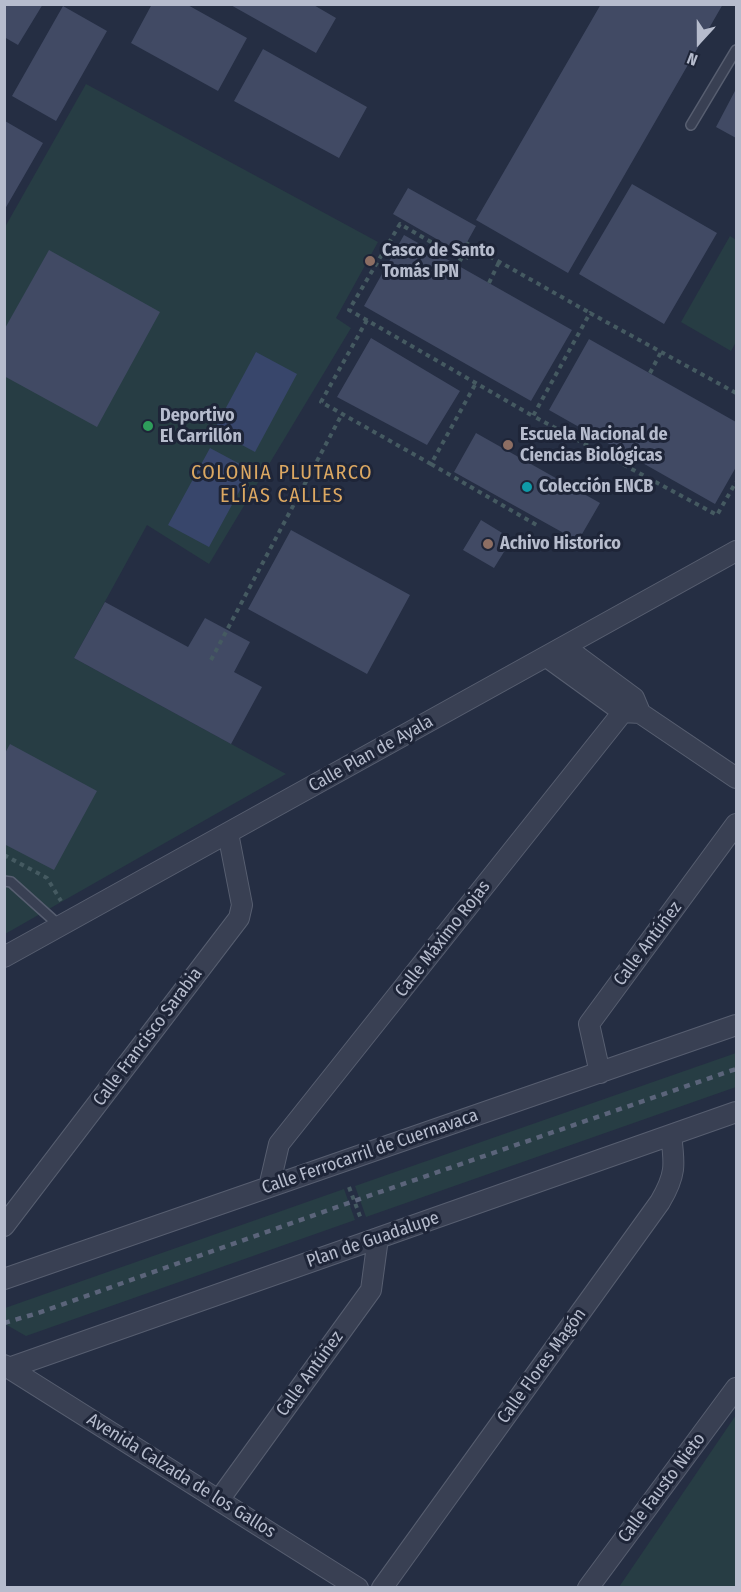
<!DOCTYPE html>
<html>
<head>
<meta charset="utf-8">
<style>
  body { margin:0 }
  #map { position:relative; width:741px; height:1592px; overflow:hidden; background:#252e43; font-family:"Fira Sans Condensed",sans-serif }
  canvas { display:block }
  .frame { position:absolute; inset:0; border:6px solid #b6bccd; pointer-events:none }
  .north { position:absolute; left:669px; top:12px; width:60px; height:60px; -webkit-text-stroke:4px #1e2538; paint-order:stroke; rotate:201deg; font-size:16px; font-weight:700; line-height:24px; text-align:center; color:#b6bccd }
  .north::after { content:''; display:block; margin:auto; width:21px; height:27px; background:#b6bccd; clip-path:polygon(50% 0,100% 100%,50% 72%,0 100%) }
</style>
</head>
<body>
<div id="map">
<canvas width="741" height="1592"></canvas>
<div class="frame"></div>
<div class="north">N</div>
</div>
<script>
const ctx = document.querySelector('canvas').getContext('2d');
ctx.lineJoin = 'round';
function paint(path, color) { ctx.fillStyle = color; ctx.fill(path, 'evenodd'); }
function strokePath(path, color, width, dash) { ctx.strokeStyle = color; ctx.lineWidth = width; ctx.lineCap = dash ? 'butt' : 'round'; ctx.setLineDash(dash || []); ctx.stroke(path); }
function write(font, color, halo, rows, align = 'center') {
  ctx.font = font + ' "Fira Sans Condensed",sans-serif'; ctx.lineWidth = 6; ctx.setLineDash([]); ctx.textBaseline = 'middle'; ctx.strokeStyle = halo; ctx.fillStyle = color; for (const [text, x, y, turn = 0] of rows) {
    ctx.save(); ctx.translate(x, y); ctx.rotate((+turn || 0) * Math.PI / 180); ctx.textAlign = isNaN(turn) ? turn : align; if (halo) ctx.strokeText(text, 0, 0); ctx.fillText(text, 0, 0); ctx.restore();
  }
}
paint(new Path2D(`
  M86,84L378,242L336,318L351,328L209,564L147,525L74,658L286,774L5,934V227Z
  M730,236L736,240V342L731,351L681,322Z
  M736,1053V1087L366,1217L355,1186Z
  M344,1189L355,1220L26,1336L5,1324V1308Z
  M736,1415V1587H619Z`), '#273d44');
paint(new Path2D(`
  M256,352L297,374L255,452L214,430Z
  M210,448L251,470L209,547L168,525Z`), '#38466b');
paint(new Path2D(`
  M4,4H43L18,45L4,37Z
  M152,4H186L247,38L218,91L131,43Z
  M229,4H312L336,18L316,53Z
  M601,4H723L568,273L476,220Z
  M63,6L107,31L56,121L12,96Z
  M263,49L367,107L339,158L234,101Z
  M736,89V138L716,127Z
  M5,121L43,143L5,209Z
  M632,184L717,233L664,324L579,274Z
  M408,188L476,226L461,253L393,214Z
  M404,235L572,330L531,401L364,306Z
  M49,250L160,312L97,427L4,376V330Z
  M371,338L460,391L427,445L337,397Z
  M589,339L736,422V467L715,504L549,410Z
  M476,433L600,503L578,541L454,472Z
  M481,520L512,539L494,568L463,550Z
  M291,530L410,595L367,674L248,609Z
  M105,602L188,647L205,618L250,642L234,672L262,687L231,744L74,658Z
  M10,744L97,791L54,870L4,844V755Z`), '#414a64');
const service = new Path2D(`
  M691,125L736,50
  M4,881L11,882L60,926`);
const minor = new Path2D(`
  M565,647L634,698L639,710
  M547,657L623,712L640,713L736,778
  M4,957L736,551
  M600,1073L589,1024L736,824
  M269,1187L279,1144L634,698
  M4,1226L239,918L242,905L228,833
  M4,1279L736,1025
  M4,1365L358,1588
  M9,1368L736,1112
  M219,1500L371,1290L378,1238
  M382,1588L660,1202C676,1175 675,1165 671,1135
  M588,1588L736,1388`);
strokePath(service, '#575e70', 12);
strokePath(minor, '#575e70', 22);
strokePath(new Path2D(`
  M466,243L590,313
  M474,248L464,261L400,224L349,310L533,416
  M489,283L499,262
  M367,320L321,402L431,464L476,383
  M650,373L661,352
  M736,393L590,313L533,416L717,515L736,482
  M431,464L540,527
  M211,660L342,414
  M4,855L47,878L61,901
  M349,1187L361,1219`), '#455a61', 4, [4.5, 4.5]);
strokePath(service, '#394053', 9);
strokePath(minor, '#394053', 20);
strokePath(new Path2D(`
  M4,1323L38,1313L354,1201L736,1069`), '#5b647a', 4.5, [6, 6]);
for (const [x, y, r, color] of [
  [370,261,6,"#8d6e63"],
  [148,426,6,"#2e9e5b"],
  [508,445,6,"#8d6e63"],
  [527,487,6,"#0f9aa8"],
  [488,544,6,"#8d6e63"]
]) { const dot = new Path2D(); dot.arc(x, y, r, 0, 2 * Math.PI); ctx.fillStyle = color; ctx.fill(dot); strokePath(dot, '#1e2538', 2); }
write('bold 18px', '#b6bccd', '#1e2538', [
  ["Casco de Santo",382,251],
  ["Tomás IPN",382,272],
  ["Deportivo",160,416],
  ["El Carrillón",160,437],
  ["Escuela Nacional de",520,435],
  ["Ciencias Biológicas",520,456],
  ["Colección ENCB",539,487],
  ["Achivo Historico",500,544]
], 'left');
write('18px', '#b6bccd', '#1e2538', [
  ["Calle Plan de Ayala",371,754,-29],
  ["Calle Máximo Rojas",443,939,-52],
  ["Calle Antúñez",648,944,-53],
  ["Calle Francisco Sarabia",148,1037,-53],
  ["Calle Ferrocarril de Cuernavaca",370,1152,-19],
  ["Plan de Guadalupe",373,1240,-19],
  ["Calle Flores Magón",542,1366,-54],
  ["Calle Antúñez",310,1374,-54],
  ["Avenida Calzada de los Gallos",181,1476,32],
  ["Calle Fausto Nieto",662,1488,-53]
]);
ctx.letterSpacing = '1.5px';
write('20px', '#dca862', '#1e2538', [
  ["COLONIA PLUTARCO",282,473],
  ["ELÍAS CALLES",282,496]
]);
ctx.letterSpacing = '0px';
</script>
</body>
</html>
